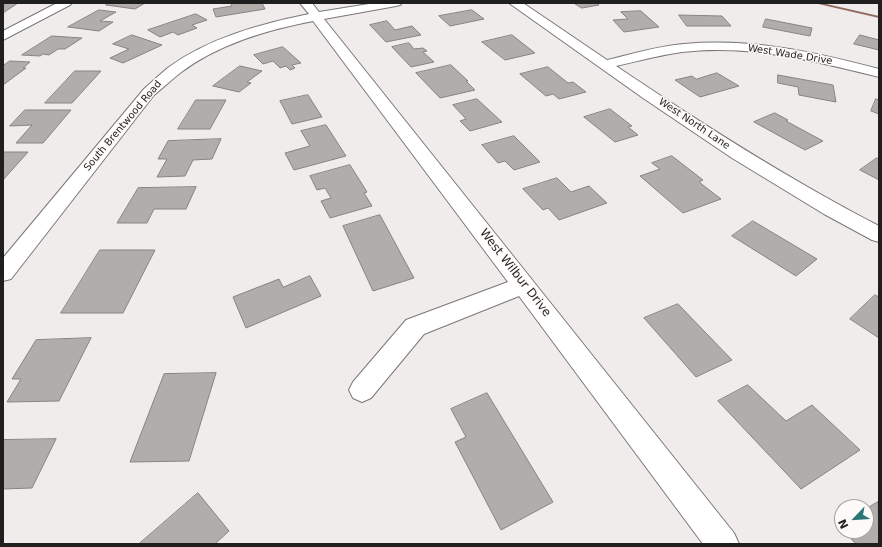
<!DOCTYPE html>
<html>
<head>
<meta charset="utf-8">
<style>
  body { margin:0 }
  #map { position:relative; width:882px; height:547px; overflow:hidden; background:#f0eceb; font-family:"DejaVu Sans",sans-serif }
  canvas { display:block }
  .frame { position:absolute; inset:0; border:4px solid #201f1f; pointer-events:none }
  .north { position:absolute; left:834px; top:499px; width:40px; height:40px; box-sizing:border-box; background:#fdfaf8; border:1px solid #a5a2a1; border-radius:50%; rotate:245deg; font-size:11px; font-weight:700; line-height:16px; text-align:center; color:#201f1f }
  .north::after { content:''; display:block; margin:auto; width:14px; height:18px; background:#2c7677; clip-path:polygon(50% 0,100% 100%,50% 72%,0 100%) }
</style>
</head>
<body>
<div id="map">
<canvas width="882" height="547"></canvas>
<div class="frame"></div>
<div class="north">N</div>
</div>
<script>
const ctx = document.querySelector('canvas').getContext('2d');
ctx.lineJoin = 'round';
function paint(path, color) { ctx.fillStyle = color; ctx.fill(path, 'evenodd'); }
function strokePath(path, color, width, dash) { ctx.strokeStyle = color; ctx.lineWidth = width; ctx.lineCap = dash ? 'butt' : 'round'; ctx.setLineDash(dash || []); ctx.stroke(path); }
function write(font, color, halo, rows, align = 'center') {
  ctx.font = font + ' "DejaVu Sans",sans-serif'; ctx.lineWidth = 3; ctx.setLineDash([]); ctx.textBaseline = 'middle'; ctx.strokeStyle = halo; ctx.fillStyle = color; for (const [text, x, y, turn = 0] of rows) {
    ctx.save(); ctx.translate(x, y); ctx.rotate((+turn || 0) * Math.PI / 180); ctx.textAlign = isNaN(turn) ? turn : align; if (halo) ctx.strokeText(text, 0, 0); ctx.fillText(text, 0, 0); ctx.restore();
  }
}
paint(new Path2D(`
  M814,3H822L879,16V18Z`), '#906b5f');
const building = new Path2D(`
  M3,3H18L3,13Z
  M109,3H145L135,9L106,5Z
  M262,3L265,9L216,17L213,9L232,6L231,4L234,3Z
  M574,3H597L599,5L582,8Z
  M99,10L116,12L100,21L113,22L99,31L68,27Z
  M472,10L484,19L450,26L439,16Z
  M641,11L659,27L624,32L613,20L628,19L621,12Z
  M196,14L207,20L192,25L197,28L178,35L173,32L160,37L148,30Z
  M679,15L722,16L731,26H687Z
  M766,19L812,28L810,36L763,27Z
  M387,21L395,30L412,26L421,35L386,42L370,25Z
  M132,35L162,45L123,63L110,58L129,49L113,44Z
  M512,35L535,53L505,60L482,42Z
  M860,35L879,40V50L854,44Z
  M52,36L82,38L65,49H58L49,55L43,54L40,56L22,55Z
  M409,43L414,49L423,48L427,51L423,52L434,62L411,67L392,47Z
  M283,47L301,63L292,65L295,68L290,70L286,66L280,68L273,61L263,64L254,55Z
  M10,61L30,62L23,68H26L3,85V66Z
  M451,65L468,81H466L475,90L440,98L416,73Z
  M240,66L262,71L247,82L251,83L239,92L213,86Z
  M548,67L568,83L573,82L586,92L559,99L553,94L546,96L520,74Z
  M75,71H101L72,103H45Z
  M717,73L739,86L700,97L675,80L692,76L696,79Z
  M778,75L833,85L836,102L799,95L798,87L778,83Z
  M308,95L322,117L292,124L280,101Z
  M477,99L502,122L470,131L460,121L466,119L453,105Z
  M876,99L879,100V114L871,111Z
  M196,100H226L210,129H178Z
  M610,109L632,126L628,127L638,135L615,142L584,117Z
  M25,110H71L43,143H16L32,125L10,126Z
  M775,113L788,120L786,121L823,141L805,150L754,122Z
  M326,125L346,156L294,170L285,153L310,146L301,131Z
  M514,136L540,162L514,170L505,161L498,163L482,145Z
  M221,139L212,159L193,160L185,176L157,177L167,159H158L168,141Z
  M3,152H28L3,180Z
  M672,156L703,180L699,182L721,199L683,213L640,176L660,169L652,163Z
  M877,158L879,159V180L860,170Z
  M350,165L367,192L364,193L372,206L330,218L321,201L331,198L325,188L317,190L310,176Z
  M557,178L571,192L589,186L607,203L559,220L548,208L543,210L523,189Z
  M196,187L186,209H154L147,223H117L138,188Z
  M380,215L414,278L373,291L343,226Z
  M753,221L817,259L796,276L732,236Z
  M100,250H155L123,313H61Z
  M310,276L321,296L246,328L233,297L279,279L283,287Z
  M875,295L879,297V338L850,319Z
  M678,304L732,360L696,377L644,318Z
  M91,338L59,401L7,402L21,379H12L36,340Z
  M216,373L189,461L130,462L164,374Z
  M748,385L786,421L812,405L860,450L801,489L718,401Z
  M487,393L553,502L501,530L455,442L466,437L451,409Z
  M56,439L32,488L3,489V440Z
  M198,493L229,531L216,543L217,544H139Z
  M878,502L879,544H856L844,531H866V509Z`);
paint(building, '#b0adab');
strokePath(building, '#878382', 1);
const minor = new Path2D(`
  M57,3H72L70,5L3,40V31Z
  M300,3H312L319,12L375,3H402L400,5L396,6L324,19L734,533L739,544H703L519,296L424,334L371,398L362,402L353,398L349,390L353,382L406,320L508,282L313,21C267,30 218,44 180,73C171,80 163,88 154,95L11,279L3,281V258L144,89C152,82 160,74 169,67C209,38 260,24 309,14Z
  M509,3H523L607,60C633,54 658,46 684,44C751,38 815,52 879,69V77C815,61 749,44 682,52C660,55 638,61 616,66C702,124 788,179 879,226V242L872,240L824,214L732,158L643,98Z`);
strokePath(minor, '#7a7775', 2);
paint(minor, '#fff');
write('10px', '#201f1f', '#fdfaf8', [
  ["West Wade Drive",790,55,9],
  ["West North Lane",694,124,34],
  ["South Brentwood Road",123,126,-50]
]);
write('12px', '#201f1f', '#fdfaf8', [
  ["West Wilbur Drive",515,273,52]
]);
</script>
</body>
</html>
